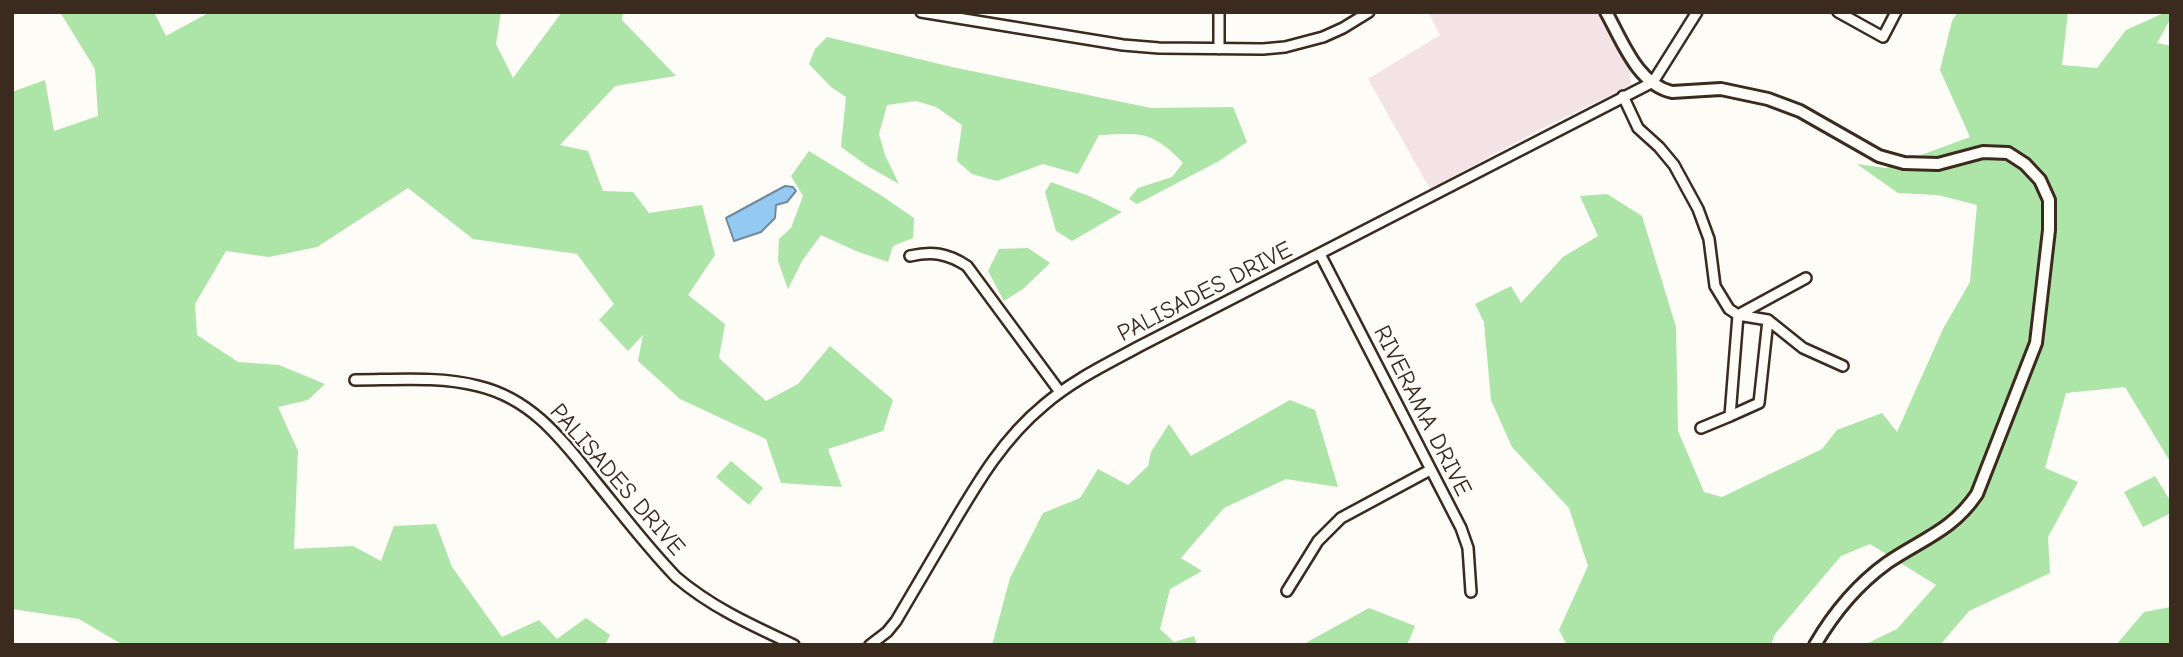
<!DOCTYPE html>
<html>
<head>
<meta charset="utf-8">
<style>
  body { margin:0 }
  #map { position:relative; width:2183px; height:657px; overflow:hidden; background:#fdfcf7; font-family:"Comic Neue",sans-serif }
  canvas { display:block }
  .frame { position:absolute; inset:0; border:14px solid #3b2a1e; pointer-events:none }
</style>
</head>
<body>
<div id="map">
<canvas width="2183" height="657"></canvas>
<div class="frame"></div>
</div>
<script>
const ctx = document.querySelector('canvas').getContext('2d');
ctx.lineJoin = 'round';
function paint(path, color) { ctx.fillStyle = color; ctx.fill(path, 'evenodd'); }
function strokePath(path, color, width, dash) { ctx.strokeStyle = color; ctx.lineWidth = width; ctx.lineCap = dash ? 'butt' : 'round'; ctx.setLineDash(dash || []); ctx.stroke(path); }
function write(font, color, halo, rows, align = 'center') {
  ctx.font = font + ' "Comic Neue",sans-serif'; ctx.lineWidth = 5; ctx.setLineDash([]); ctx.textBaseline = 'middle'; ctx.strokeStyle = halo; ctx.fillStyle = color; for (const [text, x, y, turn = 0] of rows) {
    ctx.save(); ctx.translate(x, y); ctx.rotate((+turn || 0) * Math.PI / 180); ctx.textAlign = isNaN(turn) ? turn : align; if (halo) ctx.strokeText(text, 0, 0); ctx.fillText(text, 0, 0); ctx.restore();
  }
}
paint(new Path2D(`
  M1428,12H1600L1630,71L1631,85L1539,130L1430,189L1368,79L1440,35Z`), '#f3e3e6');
paint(new Path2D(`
  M60,12H154L166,36L210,12H501L496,44L513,78L562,12H623L622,20L676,76L615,86L560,145L588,151L603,191L633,192L649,213L702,205L715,255L688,295L725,324L719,358L766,401L798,384L830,346L893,400L883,431L828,449L842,487L781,483L766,439L680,399L638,361L643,335L628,351L599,320L614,304L577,254L473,239L408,188L317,247L269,257L226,251L195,304L197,335L238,362L279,365L325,384L308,400L278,407L298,451L294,549L353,546L381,561L394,526L436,524L452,567L502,637L539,620L557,639L586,618L610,635L605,645H123L79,619L12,609V92L45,80L54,131L98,116L95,69Z
  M1958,12H2068L2062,65L2097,68L2126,30L2166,12H2171V18L2157,43L2171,46V463L2125,387L2066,393L2045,468L2078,482L2048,537L2050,573L1969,611L1940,645H1864L1897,629L1936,585L1870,544L1841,556L1775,634L1771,645H1567L1559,630L1588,566L1569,508L1512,447L1491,400L1484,322L1475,304L1511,286L1521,303L1563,257L1598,236L1580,196L1607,194L1642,216L1676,327L1678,431L1704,492L1722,497L1822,449L1837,430L1882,413L1897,432L1943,329L1970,282L1977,205L1938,195L1898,193L1857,164L1886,168L1970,137L1940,70L1952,21Z
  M827,37L952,67L1151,108L1233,107L1247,142L1219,161L1137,204L1129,199L1138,188L1172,177L1183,163C1152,130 1141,133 1099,135L1078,174L1043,164L997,181L972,174L957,161L962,125L936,107L916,101L887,105L879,134L885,155L899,184L869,167L841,147L846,97L831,87L809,64L815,49Z
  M809,151L882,196L914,218L913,238L893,246L888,262L856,251L821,235L802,261L788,289L778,261L779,239L791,228L803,196L791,176Z
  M1051,182L1089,196L1122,212L1072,241L1056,231L1045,192Z
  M1028,248L1050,263L1023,289L1004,301L988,271L999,249Z
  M1290,400L1315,410L1338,487L1286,479L1224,508L1181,558L1202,571L1170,589L1160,629L1174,642L1194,636L1197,645H992L1010,578L1043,513L1080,498L1098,469L1128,485L1148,466L1151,452L1169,424L1191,456Z
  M731,461L763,488L749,505L716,477Z
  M2155,476L2171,502V513L2143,527L2124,492Z
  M2171,607V645H2116L2144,612Z
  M1369,608L1415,626L1407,645H1302Z`), '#ade4a8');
const water = new Path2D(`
  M785,186L793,187L796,191L787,202L776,205L775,218L761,232L734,241L726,218Z`);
paint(water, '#94c9f2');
strokePath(water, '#70899d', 2);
const minor = new Path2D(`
  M921,12L1123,45L1159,48L1263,49L1285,47L1323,37L1343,28L1369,12
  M1838,12L1883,37L1896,12
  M1219,49V12
  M1623,96L1638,128L1659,147L1674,165L1698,209L1709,239L1715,286L1729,309L1738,315L1768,320L1803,348L1843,366
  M1320,254L1461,528L1468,548L1471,592
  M910,256C932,251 947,253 967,266L1060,392
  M1768,320L1759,403L1730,416L1738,315L1806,278
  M355,380C395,380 439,376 478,386C533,399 563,441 596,482C622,514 647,547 676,577C711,607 751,625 794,645
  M1701,428L1730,416
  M1287,591L1318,541L1341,518L1430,470
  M870,645L887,632L896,621C915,589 934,556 953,524C979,480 1004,438 1044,405C1073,380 1107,364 1140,346L1653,82L1697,12`);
const tertiary = new Path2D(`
  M1606,12C1622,40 1637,84 1672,92L1721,89L1768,99L1800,111L1879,156L1904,163L1938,164L1983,152L2008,153L2025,164L2040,180L2049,200V230L2036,343L1977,494C1952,531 1922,539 1887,563C1858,584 1833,614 1815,645`);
strokePath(minor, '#3b2a1e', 14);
strokePath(tertiary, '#3b2a1e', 16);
strokePath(minor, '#fdfcf7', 9);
strokePath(tertiary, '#fdfcf7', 10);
write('24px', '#3b2a1e', '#fdfcf7', [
  ["PALISADES DRIVE",1205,292,-27],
  ["RIVERAMA DRIVE",1422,411,63],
  ["PALISADES DRIVE",617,480,49]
]);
</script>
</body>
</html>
